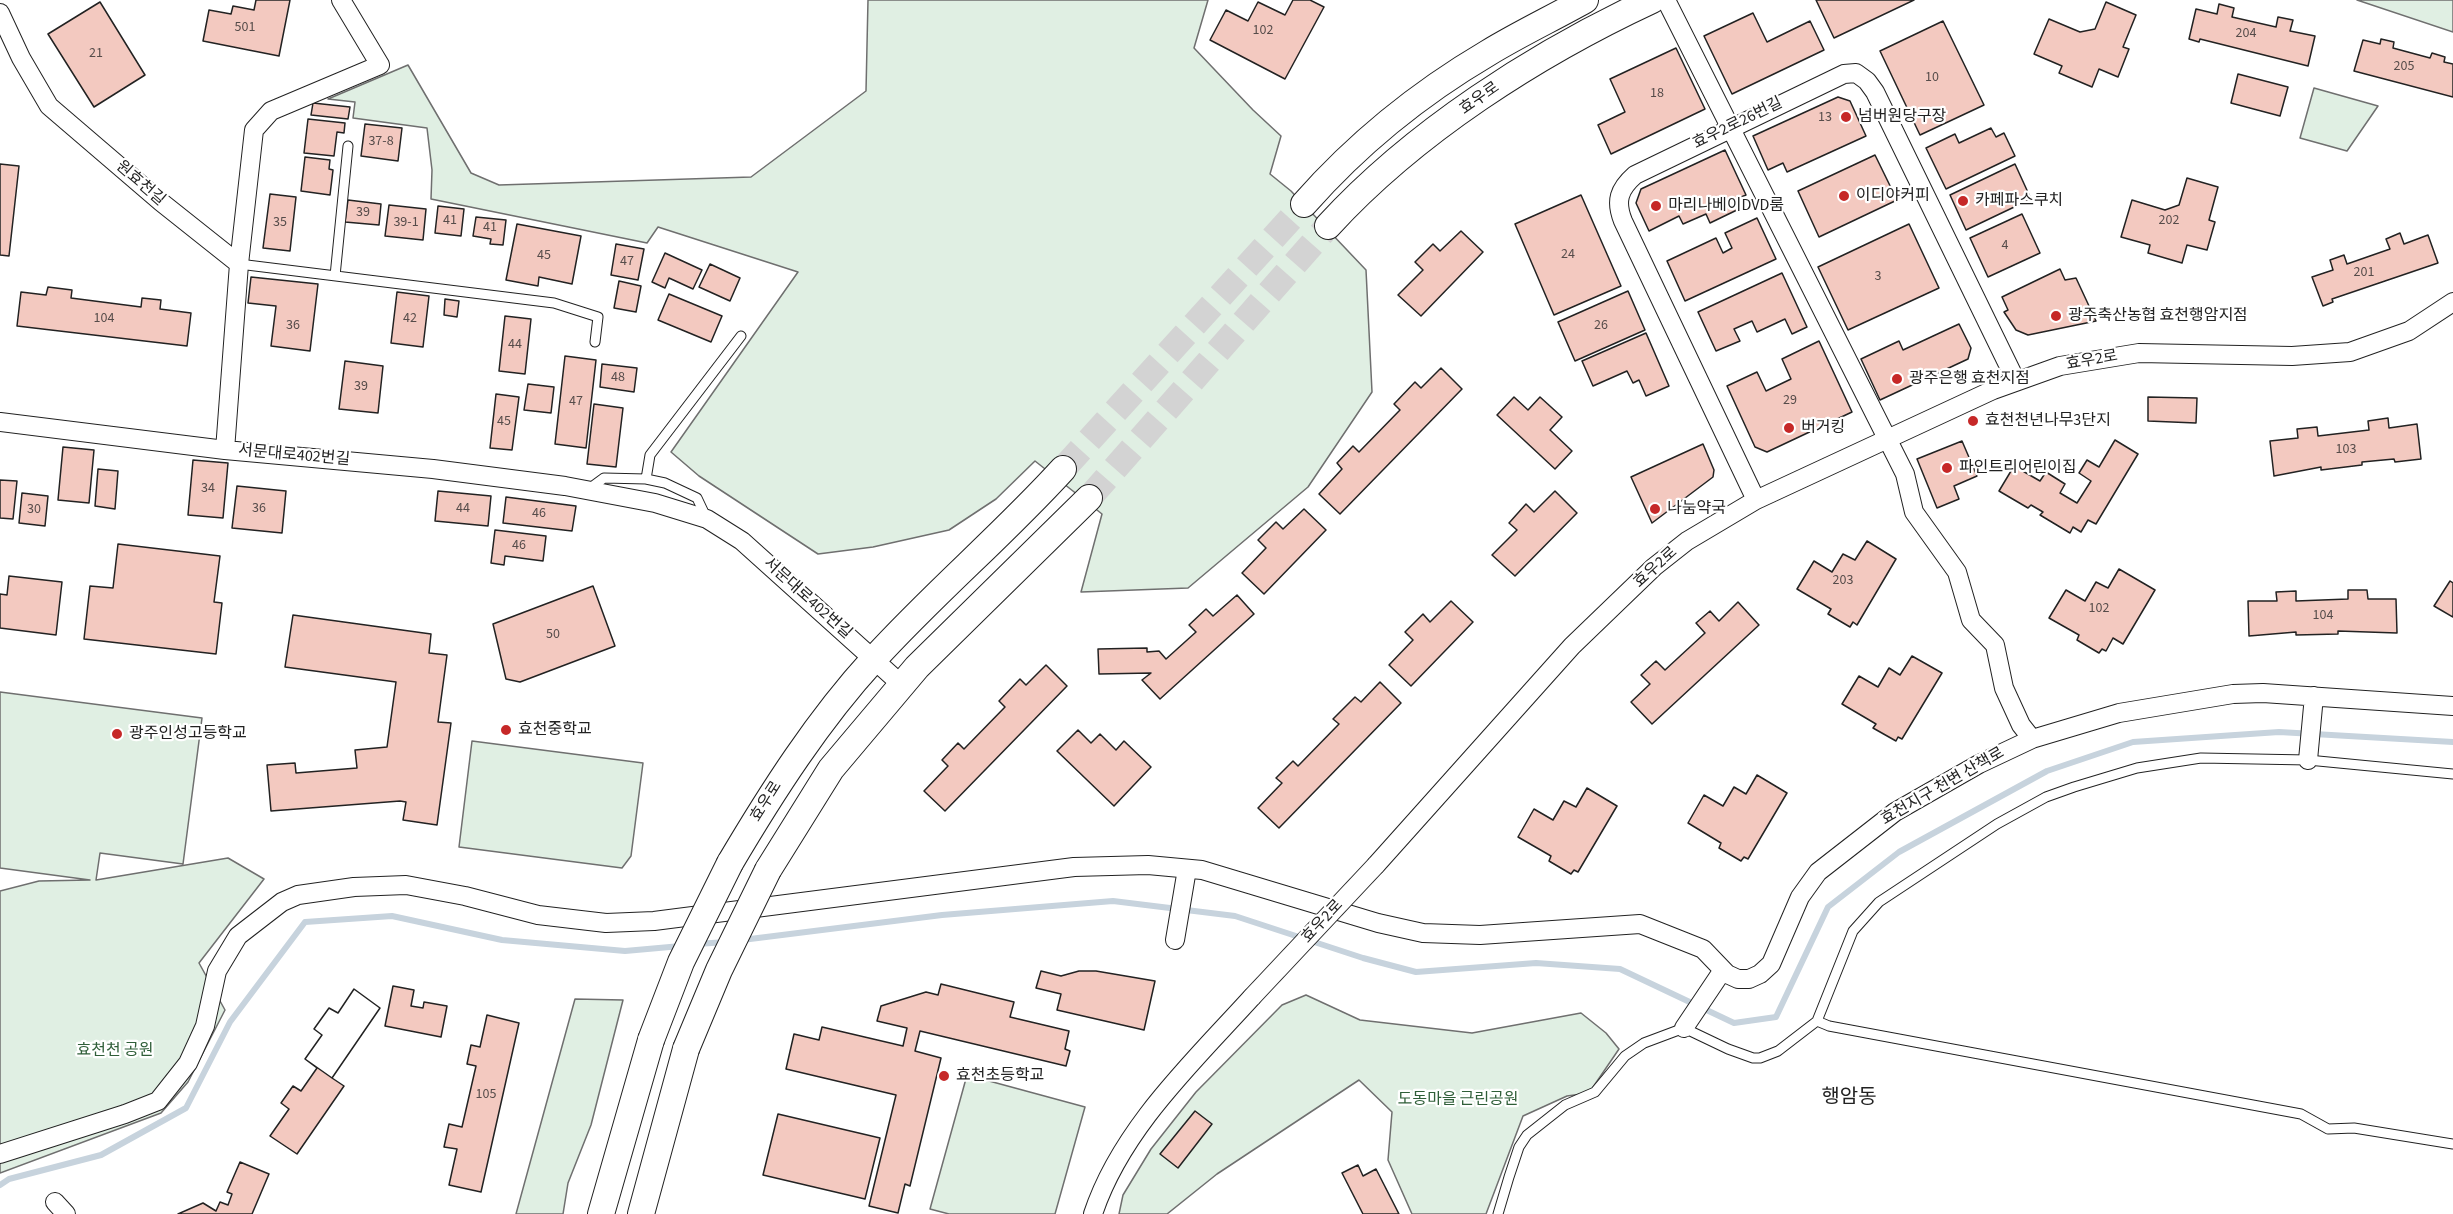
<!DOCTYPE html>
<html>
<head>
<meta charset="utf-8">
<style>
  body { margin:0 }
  canvas { display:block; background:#fff }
</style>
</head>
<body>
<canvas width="2453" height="1214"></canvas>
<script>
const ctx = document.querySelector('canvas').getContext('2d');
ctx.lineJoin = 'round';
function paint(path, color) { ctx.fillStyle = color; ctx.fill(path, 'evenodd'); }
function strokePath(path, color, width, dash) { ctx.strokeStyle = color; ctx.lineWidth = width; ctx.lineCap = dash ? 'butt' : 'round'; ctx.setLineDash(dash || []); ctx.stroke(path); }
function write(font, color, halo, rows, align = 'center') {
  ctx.font = font + ' "Source Sans 3","Noto Sans KR",sans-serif'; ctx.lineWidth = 4.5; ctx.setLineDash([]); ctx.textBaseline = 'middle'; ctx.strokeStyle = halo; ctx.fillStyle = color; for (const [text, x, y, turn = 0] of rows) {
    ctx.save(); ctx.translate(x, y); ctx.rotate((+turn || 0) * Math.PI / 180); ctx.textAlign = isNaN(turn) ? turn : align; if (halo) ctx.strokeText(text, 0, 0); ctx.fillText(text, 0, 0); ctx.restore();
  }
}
const green = new Path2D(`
  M868,0H1208L1194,48L1253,110L1281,136L1270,174L1291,191L1366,270L1372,392L1308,487L1188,588L1081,592L1102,514L1035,461L996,499L949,530L873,547L818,554L699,476L671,452L798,272L658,227L647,243L431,199L432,170L427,128L353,118L355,102L328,99L408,65L471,173L499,185L751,177L866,91Z
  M2358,0H2453V32L2357,0Z
  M2314,88L2378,106L2347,151L2300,138Z
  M0,692L202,718L183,864L100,853L96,880L228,858L264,879L199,963L225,1010L188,1082L161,1113L0,1173V891L39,881L90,880L0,868Z
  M472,741L643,763L631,856L622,868L459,847Z
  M1306,995L1360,1020L1472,1033L1581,1013L1606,1033L1619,1049L1589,1093L1567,1096L1523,1116L1486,1214H1412L1388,1160L1392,1112L1359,1080L1217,1174L1167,1214H1119L1123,1195L1151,1149L1196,1092L1282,1005Z
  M575,999L623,1000L591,1125L568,1183L563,1214H516Z
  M967,1075L1085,1107L1055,1214H949L930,1209Z`);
paint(green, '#e0efe3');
strokePath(green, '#6f6f6f', 1.5);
strokePath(new Path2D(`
  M742,940L942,915L1113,901L1235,916L1363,958L1416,972L1536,963L1620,969L1734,1023L1776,1017L1828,907L1899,852L2047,771L2133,742L2279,732L2453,742
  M697,944L726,942
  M0,1185L9,1179L101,1155L186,1108L230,1022L305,922L392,916L502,940L625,951L681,946`), '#c7d3dd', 6);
const building = new Path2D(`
  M256,0H290L279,56L203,41L209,10L231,14L233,6L254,10Z
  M1293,0H1310L1324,7L1285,79L1210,40L1226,10L1248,21L1258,2L1285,15Z
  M1816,0H1914L1834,38Z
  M100,2L145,75L94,107L48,34Z
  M2106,2L2136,15L2123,47L2129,49L2118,77L2099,69L2092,87L2059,73L2062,66L2034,54L2049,19L2080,32L2095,29Z
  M2219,4L2234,8L2232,17L2276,27L2278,17L2293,20L2290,31L2315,36L2308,66L2200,39L2199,42L2189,39L2196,9L2217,14Z
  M1753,13L1767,42L1810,21L1824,50L1732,94L1704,36Z
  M1943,21L1984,105L1920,135L1880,51Z
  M2381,39L2394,42L2393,48L2430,58L2432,53L2445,57L2444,62L2453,64V97L2354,71L2363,40L2380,44Z
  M1676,48L1705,109L1611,154L1598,125L1625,112L1610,79Z
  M2238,74L2288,87L2280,116L2231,103Z
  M1838,97L1850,101L1866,136L1787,172L1783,163L1768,170L1753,136Z
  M313,103L350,107L348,119L311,115Z
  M308,119L345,123L344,133L337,132L334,156L304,153Z
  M365,124L402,128L398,161L361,156Z
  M1991,128L1996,137L2004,133L2015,156L1946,189L1926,148L1955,134L1959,143Z
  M1725,150L1746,195L1734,200L1739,209L1710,223L1706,214L1683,224L1679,216L1649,231L1636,203L1641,189Z
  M1875,155L1897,200L1819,237L1798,191Z
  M305,157L330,160L329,169L333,170L330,195L301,191Z
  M0,164L19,166L9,256L0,255Z
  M2015,164L2031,199L1966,230L1950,195Z
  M2187,178L2218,187L2209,220L2215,222L2207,250L2187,245L2182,263L2148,253L2150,245L2121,237L2132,200L2165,210L2179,205Z
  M270,194L296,197L290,251L263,248Z
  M1581,195L1621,286L1554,315L1515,224Z
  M348,200L381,204L379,225L345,222Z
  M389,205L426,209L423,240L385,236Z
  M438,206L464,209L461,236L435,233Z
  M2022,214L2040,253L1988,277L1970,238Z
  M476,217L506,220L503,245L490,244L491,239L473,236Z
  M1757,218L1776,259L1685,301L1667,261L1716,238L1723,253L1732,248L1725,233Z
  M517,224L581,236L572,284L539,277L538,286L506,280Z
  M1909,224L1939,288L1848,330L1818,267Z
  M1461,231L1483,252L1421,316L1398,295L1423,270L1415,262L1433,244L1440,251Z
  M2400,233L2404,244L2428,235L2438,263L2332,299L2333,302L2323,306L2312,277L2333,270L2330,260L2344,255L2347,264L2390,249L2386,239Z
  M616,244L644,249L638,280L611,275Z
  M665,253L702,270L693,289L669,278L665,288L652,282Z
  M710,264L740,278L730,301L699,287Z
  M2060,269L2065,280L2076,278L2096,321L2028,335L2016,330L2004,312L2008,310L2002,297Z
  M1782,273L1807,327L1792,334L1785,319L1757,332L1752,321L1734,329L1740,341L1716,351L1698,312Z
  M251,277L318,284L310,351L271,346L276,306L248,303Z
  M619,281L641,286L636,312L614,308Z
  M48,287L72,290L71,298L141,307L142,298L161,300L160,309L191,313L187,346L17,326L21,292L46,295Z
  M1628,291L1645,330L1575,361L1558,322Z
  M397,292L429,296L423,347L391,343Z
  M669,294L722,316L711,342L658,320Z
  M445,299L459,301L457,317L444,315Z
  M505,316L531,319L525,374L499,371Z
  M1959,324L1971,348L1968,359L1880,400L1861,359L1899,341L1903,350Z
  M1646,333L1669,386L1646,396L1639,380L1633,383L1627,371L1593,386L1582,361Z
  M1819,341L1852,412L1767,452L1755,447L1727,386L1757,372L1766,391L1791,379L1782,359Z
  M565,356L596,360L586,448L555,444Z
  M345,361L383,366L378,413L339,409Z
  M602,364L637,368L634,392L600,387Z
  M1441,368L1462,389L1340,514L1319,494L1342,469L1337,463L1353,446L1359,452L1400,410L1394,404L1415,382L1421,388Z
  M528,384L554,387L551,413L524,410Z
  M496,394L519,397L512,450L490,448Z
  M1514,397L1528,410L1540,397L1562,417L1550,430L1572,451L1555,469L1497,415Z
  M2148,397L2197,398L2196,423L2148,421Z
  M594,404L623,408L616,467L587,464Z
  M2388,418L2389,428L2417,424L2421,459L2395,462L2394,459L2362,462V465L2321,470V467L2274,476L2270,441L2298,438L2297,429L2317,427L2318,436L2369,430L2368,421Z
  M2115,440L2138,454L2096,524L2088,520L2081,532L2073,527L2070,533L2040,515L2043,512L2031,505L2028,508L1999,491L2014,466L2040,481L2046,472L2065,484L2060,493L2077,503L2091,481L2079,473L2087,460L2099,467Z
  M1962,441L1977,476L1954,486L1959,499L1937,508L1917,459Z
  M1703,444L1714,470L1713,477L1652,523L1631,477Z
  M63,447L94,450L89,503L58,500Z
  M193,460L228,463L223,518L188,515Z
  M98,469L118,471L115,509L95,506Z
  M0,480L17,481L13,519L0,518Z
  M237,486L286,491L282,533L232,528Z
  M438,491L491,496L488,526L435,521Z
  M1555,491L1577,513L1515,576L1492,555L1517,530L1509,523L1526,504L1534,512Z
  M22,493L48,496L45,526L19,523Z
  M506,497L576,506L572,531L503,523Z
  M1304,509L1326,530L1264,594L1242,573L1266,548L1258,540L1276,522L1283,529Z
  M495,530L546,536L543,561L505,556L504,565L491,563Z
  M1867,541L1896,559L1857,625L1853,622L1850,627L1828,614L1831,609L1797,589L1814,561L1832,572L1843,554L1855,560Z
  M118,544L220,556L214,602L222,603L216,654L84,639L90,586L113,588Z
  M2119,569L2155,590L2123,644L2113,638L2106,651L2102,649L2099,653L2077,640L2079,635L2049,618L2066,590L2085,601L2096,582L2108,588Z
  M9,576L62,582L56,635L0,628V594L7,595Z
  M2450,581L2453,583V617L2434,606Z
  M593,586L615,646L520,682L506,679L493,624Z
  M2348,590H2367L2368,599H2396L2397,633L2338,631V634L2296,635V632L2249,636L2248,601H2277L2276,592L2296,591V601L2348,599Z
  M1237,595L1254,614L1160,699L1142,680L1151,673L1099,674L1098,649L1147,648V652L1159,651L1166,659L1196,632L1189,625L1206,609L1213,616Z
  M1451,601L1473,622L1411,686L1389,665L1413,640L1405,632L1423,614L1430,622Z
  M1738,602L1759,625L1652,724L1631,702L1650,684L1641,675L1656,661L1665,670L1705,633L1696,623L1710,611L1719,621Z
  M293,615L431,634L429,653L447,655L438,722L451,723L437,825L403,820L406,802L400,801L271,811L267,765L295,763L296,773L357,768L355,750L387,747L396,682L285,667Z
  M1912,656L1942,673L1902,739L1898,737L1896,741L1873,728L1876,724L1842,704L1859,676L1878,687L1889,668L1900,675Z
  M1046,665L1067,686L945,811L924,791L948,766L942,760L958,743L964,749L1005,707L999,701L1020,679L1026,685Z
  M1380,682L1401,703L1279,828L1258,808L1282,783L1276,778L1293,761L1298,766L1339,724L1333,719L1355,697L1361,702Z
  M1078,730L1091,743L1100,734L1116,750L1124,741L1151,767L1114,806L1057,751Z
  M1757,775L1787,793L1748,859L1744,857L1741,861L1719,848L1721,843L1688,823L1704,795L1723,806L1734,787L1746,794Z
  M1587,788L1617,806L1578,872L1574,870L1571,874L1549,861L1551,856L1518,837L1534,809L1553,820L1564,801L1576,807Z
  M1041,971L1061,976L1079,971H1096L1155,981L1144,1030L1057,1010L1061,994L1036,988Z
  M941,984L1014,1002L1010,1017L1069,1031L1065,1049L1070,1051L1066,1066L920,1031L915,1051L941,1058L910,1186L905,1184L898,1213L869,1206L896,1095L786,1069L794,1034L819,1040L822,1027L903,1046L907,1028L877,1021L881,1006L926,992L938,995Z
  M393,986L414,990L411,1006L423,1008L424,1002L447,1006L441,1037L385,1026Z
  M354,989L380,1008L332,1078L305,1059L322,1035L314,1029L329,1008L338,1013Z
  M354,989L380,1008L332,1078L344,1086L297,1154L270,1136L289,1109L281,1103L293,1086L301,1091L317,1068L305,1059L322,1035L314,1029L329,1008L338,1013Z
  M487,1015L519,1023L481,1192L449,1185L457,1149L444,1147L449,1124L462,1127L476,1066L467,1064L471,1045L480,1047Z
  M1195,1111L1212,1124L1178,1168L1160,1154Z
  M778,1114L880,1138L865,1199L763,1175Z
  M240,1162L269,1174L252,1214H178L203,1203L216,1211L220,1202L228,1205L232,1194L227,1192Z
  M1358,1165L1363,1176L1376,1169L1399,1214H1363L1342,1173Z`);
paint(building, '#f3c9c0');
strokePath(building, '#222', 1.5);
strokePath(new Path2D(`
  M1063,469L1304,204
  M1089,498L1328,226`), '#d3d3d3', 26, [26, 13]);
const lane = new Path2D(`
  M239,264L554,303L598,317L595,342
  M335,276L348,146
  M646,479L650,455L741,336
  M589,489L604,478L646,479L665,483L697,498L706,517
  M1817,1021L1829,1026L2301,1114L2328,1129L2354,1128L2453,1144
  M1498,1214L1509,1177L1519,1147L1527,1135L1565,1105L1595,1092L1625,1056L1644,1043L1684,1028L1728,1049L1753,1058H1760L1778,1051L1817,1021L1853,931L1879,902L1997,824L2046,797L2074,787L2137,768L2201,758L2308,760L2453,774`);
const street = new Path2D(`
  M1666,0L1905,474L1914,512L1957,572L1971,620L1995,645L2004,688L2021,725L2032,739
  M0,13L21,58L49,106L161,202L239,264
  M0,422L225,450L433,469L565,486L655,503L707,519L742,541L902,685
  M225,450L239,264L254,130L271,111L380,65L341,0
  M1756,500L1623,221C1615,201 1619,189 1635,175L1844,74L1856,73L1867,81L1875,92L2016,381
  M2308,760L2314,696
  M1376,865L1572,646L1654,567L1687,541L1756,500L1993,390L2060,366L2139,353L2292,356L2350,352L2409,331L2453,302
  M1175,940L1187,869
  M1684,1028L1723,970
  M0,1154L125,1114L158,1101L188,1063L205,1026L217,971L238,936L282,902L298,895L354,887L406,885L465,896L538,915L606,923L654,921L1074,867L1148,865L1202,870L1378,923L1423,933L1480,935L1640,924L1703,949L1727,974L1738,979H1749L1760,974L1771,964L1800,897L1818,872L1895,812L1979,764L2032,739L2119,713L2233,694L2263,693L2453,706
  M55,1202L66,1214
  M1093,1214C1121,1129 1193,1062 1252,997`);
const secondary = new Path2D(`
  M1304,204C1356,145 1420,93 1488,53C1519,34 1553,18 1585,0
  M1328,226C1414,132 1536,54 1652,0
  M730,863C772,792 818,720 874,659C934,593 1003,535 1063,469
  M768,870L831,769L917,667L1089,498
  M601,1214L651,1040
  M641,1214L686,1049`);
strokePath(lane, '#222', 11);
strokePath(street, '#222', 20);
strokePath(secondary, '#222', 28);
strokePath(lane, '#fff', 9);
strokePath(street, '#fff', 18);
strokePath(secondary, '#fff', 26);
const streetBridge = new Path2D(`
  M1252,997L1376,865`);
const secondaryBridge = new Path2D(`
  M651,1040L681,962L730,863
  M686,1049L719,970L768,870`);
strokePath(streetBridge, '#222', 20, []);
strokePath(secondaryBridge, '#222', 28, []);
strokePath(streetBridge, '#fff', 18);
strokePath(secondaryBridge, '#fff', 26);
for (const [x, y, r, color] of [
  [1846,117,6,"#c62828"],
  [1844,196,6,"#c62828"],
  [1963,201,6,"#c62828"],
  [1656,206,6,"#c62828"],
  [2056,316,6,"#c62828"],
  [1897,379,6,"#c62828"],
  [1973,421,6,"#c62828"],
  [1789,428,6,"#c62828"],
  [1947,468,6,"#c62828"],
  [1655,509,6,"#c62828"],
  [506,730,6,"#c62828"],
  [117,734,6,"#c62828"],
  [944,1076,6,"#c62828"]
]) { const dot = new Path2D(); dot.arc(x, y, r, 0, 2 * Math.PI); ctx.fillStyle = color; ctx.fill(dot); strokePath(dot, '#fff', 2); }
write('14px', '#564c4a', null, [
  ["501",245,28],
  ["102",1263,31],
  ["204",2246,34],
  ["21",96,54],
  ["205",2404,67],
  ["10",1932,78],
  ["18",1657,94],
  ["13",1825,118],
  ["37-8",381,142],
  ["39",363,213],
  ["41",450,221],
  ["202",2169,221],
  ["35",280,223],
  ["39-1",406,223],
  ["41",490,228],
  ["4",2005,246],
  ["24",1568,255],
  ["45",544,256],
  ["47",627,262],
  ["201",2364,273],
  ["3",1878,277],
  ["104",104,319],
  ["42",410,319],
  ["36",293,326],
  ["26",1601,326],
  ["44",515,345],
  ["48",618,378],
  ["39",361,387],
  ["29",1790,401],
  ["47",576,402],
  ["45",504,422],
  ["103",2346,450],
  ["34",208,489],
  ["36",259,509],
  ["44",463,509],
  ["30",34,510],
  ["46",539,514],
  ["46",519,546],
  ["203",1843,581],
  ["102",2099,609],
  ["104",2323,616],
  ["50",553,635],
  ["105",486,1095]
]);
write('16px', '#222', '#fff', [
  ["효우로",1480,99,-35],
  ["효우2로26번길",1738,124,-26],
  ["원효천길",140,184,41],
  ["효우2로",2092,361,-10],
  ["서문대로402번길",294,456,5],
  ["효우2로",1656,568,-42],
  ["서문대로402번길",807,599,42],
  ["효천지구 천변 산책로",1943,787,-30],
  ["효우로",767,802,-58],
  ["효우2로",1323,922,-47]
]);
write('16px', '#222', '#fff', [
  ["넘버원당구장",1858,117],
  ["이디야커피",1856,196],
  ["카페파스쿠치",1975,201],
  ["마리나베이DVD룸",1668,206],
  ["광주축산농협 효천행암지점",2068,316],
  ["광주은행 효천지점",1909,379],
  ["효천천년나무3단지",1985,421],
  ["버거킹",1801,428],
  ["파인트리어린이집",1959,468],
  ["나눔약국",1667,509],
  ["효천중학교",518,730],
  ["광주인성고등학교",129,734],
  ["효천초등학교",956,1076]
], 'left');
write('16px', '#2f5e38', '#fff', [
  ["효천천 공원",115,1051],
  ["도동마을 근린공원",1458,1100]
]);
write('20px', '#222', '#fff', [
  ["행암동",1849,1099]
]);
</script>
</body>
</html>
